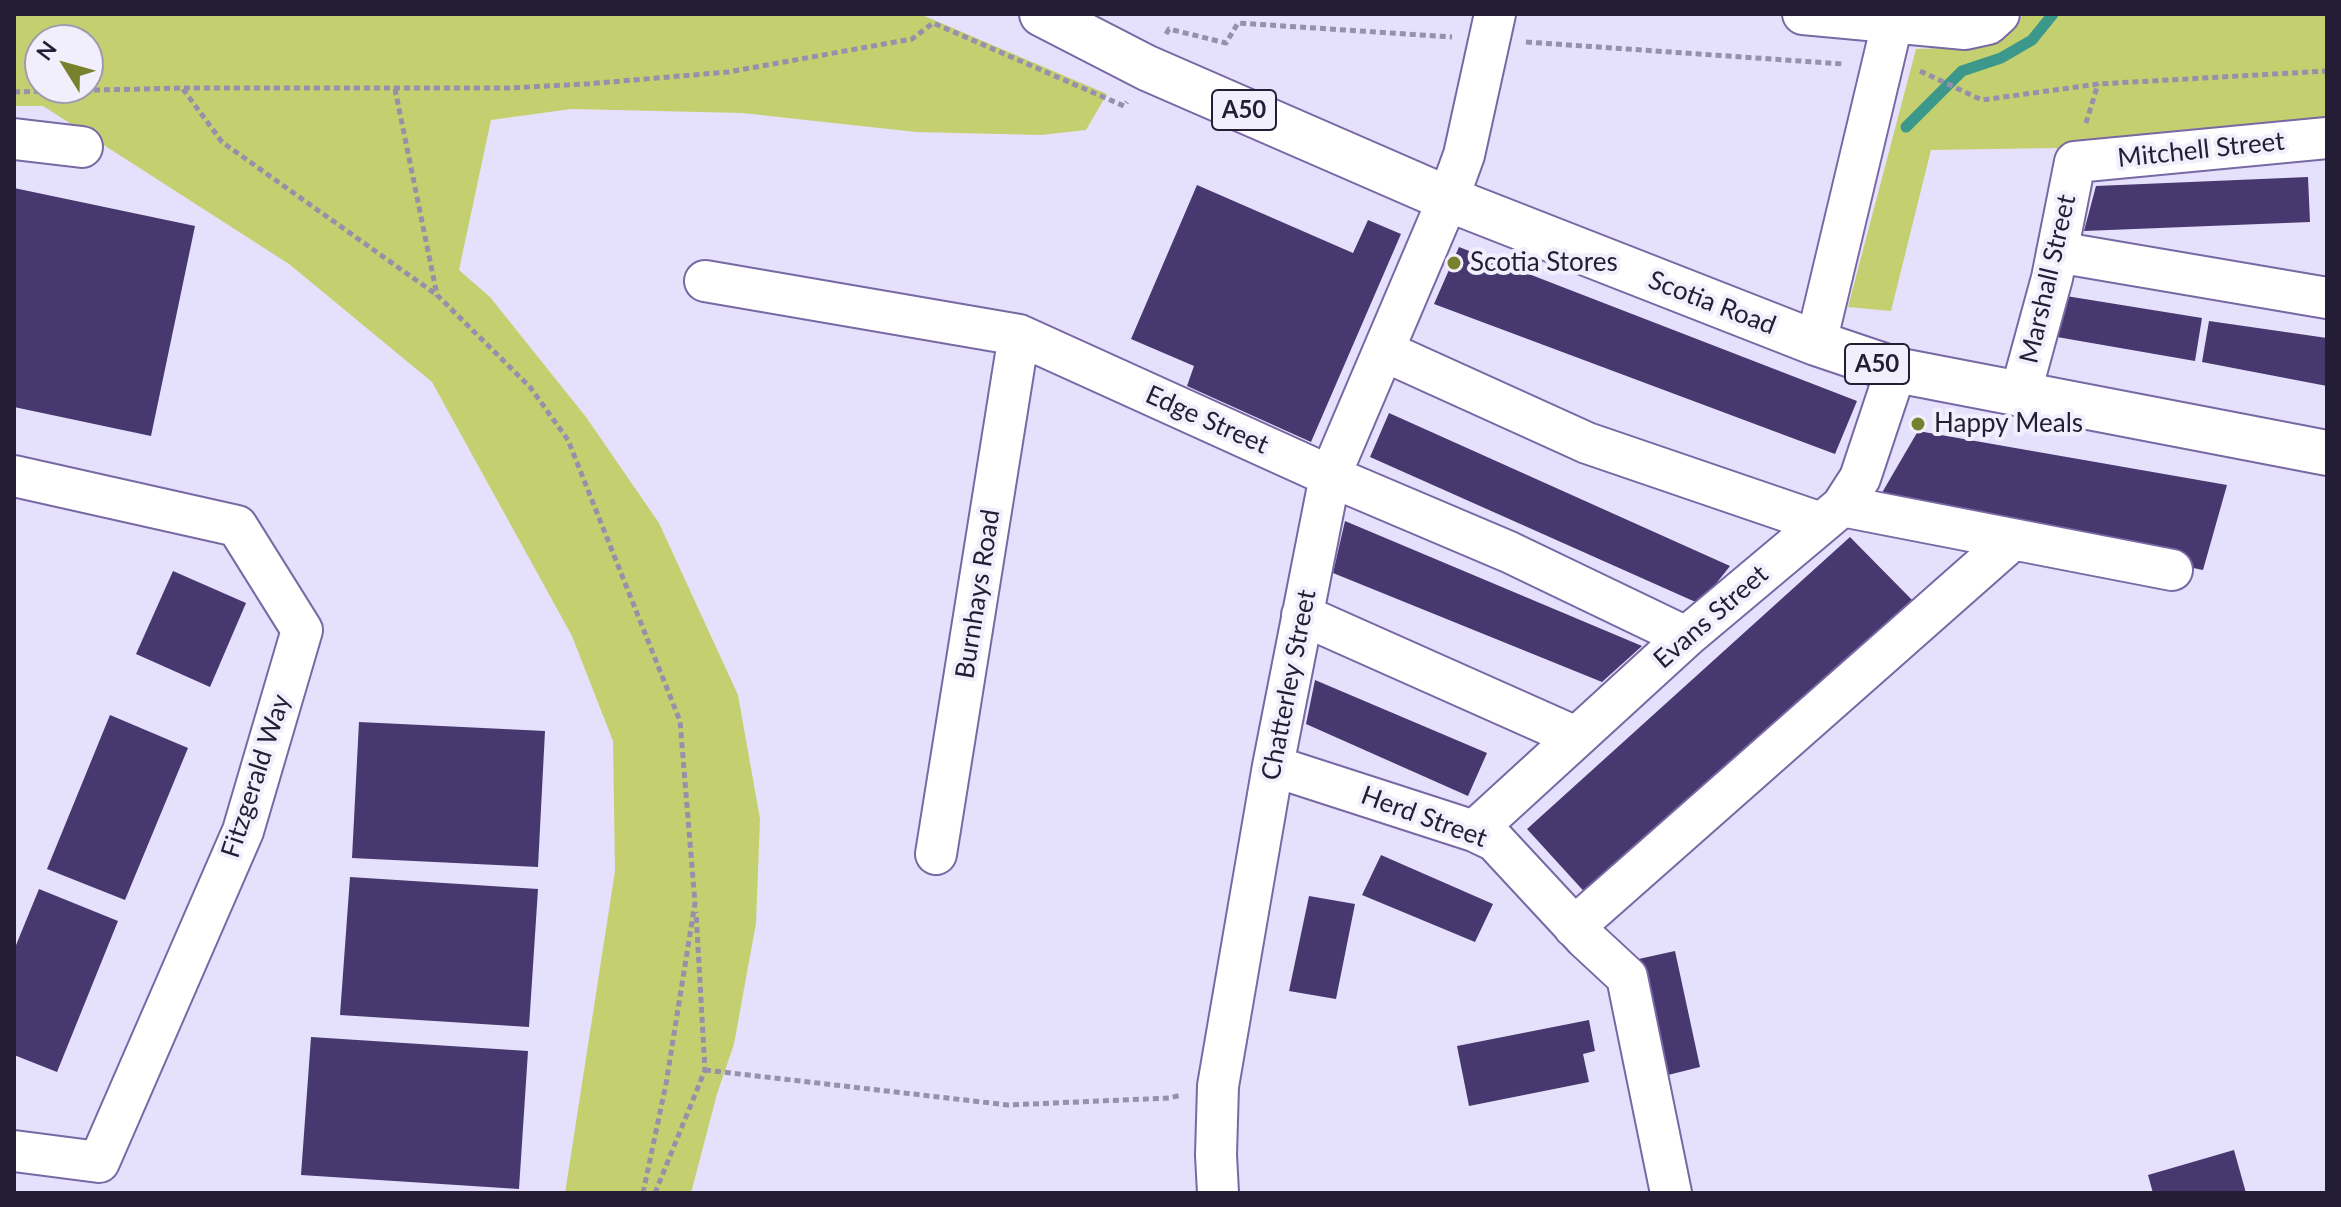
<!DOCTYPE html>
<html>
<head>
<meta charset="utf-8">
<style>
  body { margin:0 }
  #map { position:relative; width:2341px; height:1207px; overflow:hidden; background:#e5e0fb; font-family:Lato,sans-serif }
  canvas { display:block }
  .frame { position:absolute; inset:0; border:16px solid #231d35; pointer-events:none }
  .north { position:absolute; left:24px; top:24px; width:80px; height:80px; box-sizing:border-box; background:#f2effd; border:2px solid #9f9bad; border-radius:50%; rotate:307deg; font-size:22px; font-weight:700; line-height:32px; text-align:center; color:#231d35 }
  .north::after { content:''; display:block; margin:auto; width:28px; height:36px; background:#78812d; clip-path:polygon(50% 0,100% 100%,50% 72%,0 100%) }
</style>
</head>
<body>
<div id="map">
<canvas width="2341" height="1207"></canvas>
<div class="frame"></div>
<div class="north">N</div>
</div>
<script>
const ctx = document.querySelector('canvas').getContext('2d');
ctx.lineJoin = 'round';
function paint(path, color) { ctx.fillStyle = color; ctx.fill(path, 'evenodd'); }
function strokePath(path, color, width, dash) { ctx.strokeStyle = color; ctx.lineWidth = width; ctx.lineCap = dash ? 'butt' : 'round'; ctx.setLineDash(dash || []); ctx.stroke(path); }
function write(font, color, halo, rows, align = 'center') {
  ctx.font = font + ' Lato,sans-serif'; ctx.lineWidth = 8; ctx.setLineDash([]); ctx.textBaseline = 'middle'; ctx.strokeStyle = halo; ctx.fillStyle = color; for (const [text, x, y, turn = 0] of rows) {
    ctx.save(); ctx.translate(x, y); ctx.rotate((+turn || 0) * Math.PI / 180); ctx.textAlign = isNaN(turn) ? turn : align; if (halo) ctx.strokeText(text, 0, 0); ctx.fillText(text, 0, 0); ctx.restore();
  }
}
paint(new Path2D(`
  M14,14H920L1107,94L1086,130L1041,135L916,132L742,113L571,109L491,120L459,270L490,297L586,417L659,523L738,695L760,819L756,923L734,1044L717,1094L691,1193H565L615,871L613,741L572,636L432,382L289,264L43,106H14ZM40,40H88V88H40Z
  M2023,14H2327V148L2075,162L2056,148L1931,150L1891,311L1848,307L1916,49L1969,47L2019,22Z`), '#c4d06f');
strokePath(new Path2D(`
  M1906,127L1962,71L2001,58L2032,40L2053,14`), '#3c988a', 11);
paint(new Path2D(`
  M2308,177L2310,222L2084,231L2096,186Z
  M1197,185L1353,253L1368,220L1401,234L1311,442L1187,386L1194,366L1131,339Z
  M14,188L195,226L151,436L14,407Z
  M1459,247L1857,401L1835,454L1434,304Z
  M2066,296L2202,318L2195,361L2057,337Z
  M2209,321L2327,338V386L2202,362Z
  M1389,413L1730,566L1700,604L1370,457Z
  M1918,431L2227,485L2203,570L1876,503Z
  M1345,521L1642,646L1602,682L1333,573Z
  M1850,537L1917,605L1590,898L1527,829Z
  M173,571L246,603L210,687L136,654Z
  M1315,680L1487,753L1468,796L1306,724Z
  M110,715L188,748L125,900L47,869Z
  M359,722L545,731L538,867L352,858Z
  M1381,855L1493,904L1475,942L1362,895Z
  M350,877L538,889L529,1027L340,1015Z
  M39,889L118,921L57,1072L14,1055V950Z
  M1309,896L1355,904L1336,999L1289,991Z
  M1675,951L1700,1067L1660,1077L1634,960Z
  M1589,1020L1595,1051L1583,1054L1589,1082L1469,1106L1457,1046Z
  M311,1037L528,1051L519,1189L301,1175Z
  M2234,1150L2246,1193H2153L2148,1175Z`), '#483870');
const minor = new Path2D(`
  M1803,14L1965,29L1988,24L1999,14
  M14,139L82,147
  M2057,252L2327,298
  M705,281L1019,335L1330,476L1509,552L1686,637
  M1816,343L1892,24
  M1384,351L1587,443L1821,523
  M2020,395L2052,278L2075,162L2327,138
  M14,476L237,526L302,630L243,831L99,1162L14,1151
  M1842,506L2172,570
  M1302,615L1576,737
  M1273,766L1474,831L1495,841L1585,938L1627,977L1671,1193
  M1474,831L1686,637L1842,506L1860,478L1896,370
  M936,854L1019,335
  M1574,927L2011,541
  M1218,1193L1216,1155L1218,1086L1273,766L1330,476L1448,199L1464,155L1495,14`);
const major = new Path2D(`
  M1042,14L1147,68L1448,199L1816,343L1896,370L2327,453`);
strokePath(minor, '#7868a4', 44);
strokePath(major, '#7868a4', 48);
strokePath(new Path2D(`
  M1166,34L1169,29L1226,43L1238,23L1452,37
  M1526,42L1843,64
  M1920,71L1982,100L2098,84L2327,71
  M183,89L222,142L437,295
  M395,89L437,295L530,387L568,440L680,721L695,903L666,1084L643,1193
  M14,92L182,88H508L586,84L728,72L912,39L933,23L1124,106L1127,102
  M2086,123L2098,84
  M705,1070L1008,1105L1169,1098L1182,1095
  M655,1193L705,1070L696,912`), '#9690aa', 5, [6, 4]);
strokePath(minor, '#fff', 40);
strokePath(major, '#fff', 44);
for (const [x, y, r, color] of [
  [1454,263,8,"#78812d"],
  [1918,424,8,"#78812d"]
]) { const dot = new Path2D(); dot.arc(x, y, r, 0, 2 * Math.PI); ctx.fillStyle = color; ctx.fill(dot); strokePath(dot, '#f2effd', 3); }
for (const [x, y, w] of [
  [1244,110,64],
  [1877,364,64]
]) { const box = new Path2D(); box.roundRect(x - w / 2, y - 20, w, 40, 6); ctx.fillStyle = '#f2effd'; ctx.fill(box); strokePath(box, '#231d35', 2); }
write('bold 24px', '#231d35', null, [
  ["A50",1244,110],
  ["A50",1877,364]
]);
write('26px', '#231d35', '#f2effd', [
  ["Mitchell Street",2201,150,-6],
  ["Marshall Street",2048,279,-77],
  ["Scotia Road",1712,303,21],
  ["Edge Street",1207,420,24],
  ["Burnhays Road",978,594,-81],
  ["Evans Street",1711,617,-41],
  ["Chatterley Street",1289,685,-79],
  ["Fitzgerald Way",256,776,-72],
  ["Herd Street",1424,817,20]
]);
write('26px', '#231d35', '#f2effd', [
  ["Scotia Stores",1470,263],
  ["Happy Meals",1934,424]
], 'left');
</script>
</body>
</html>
